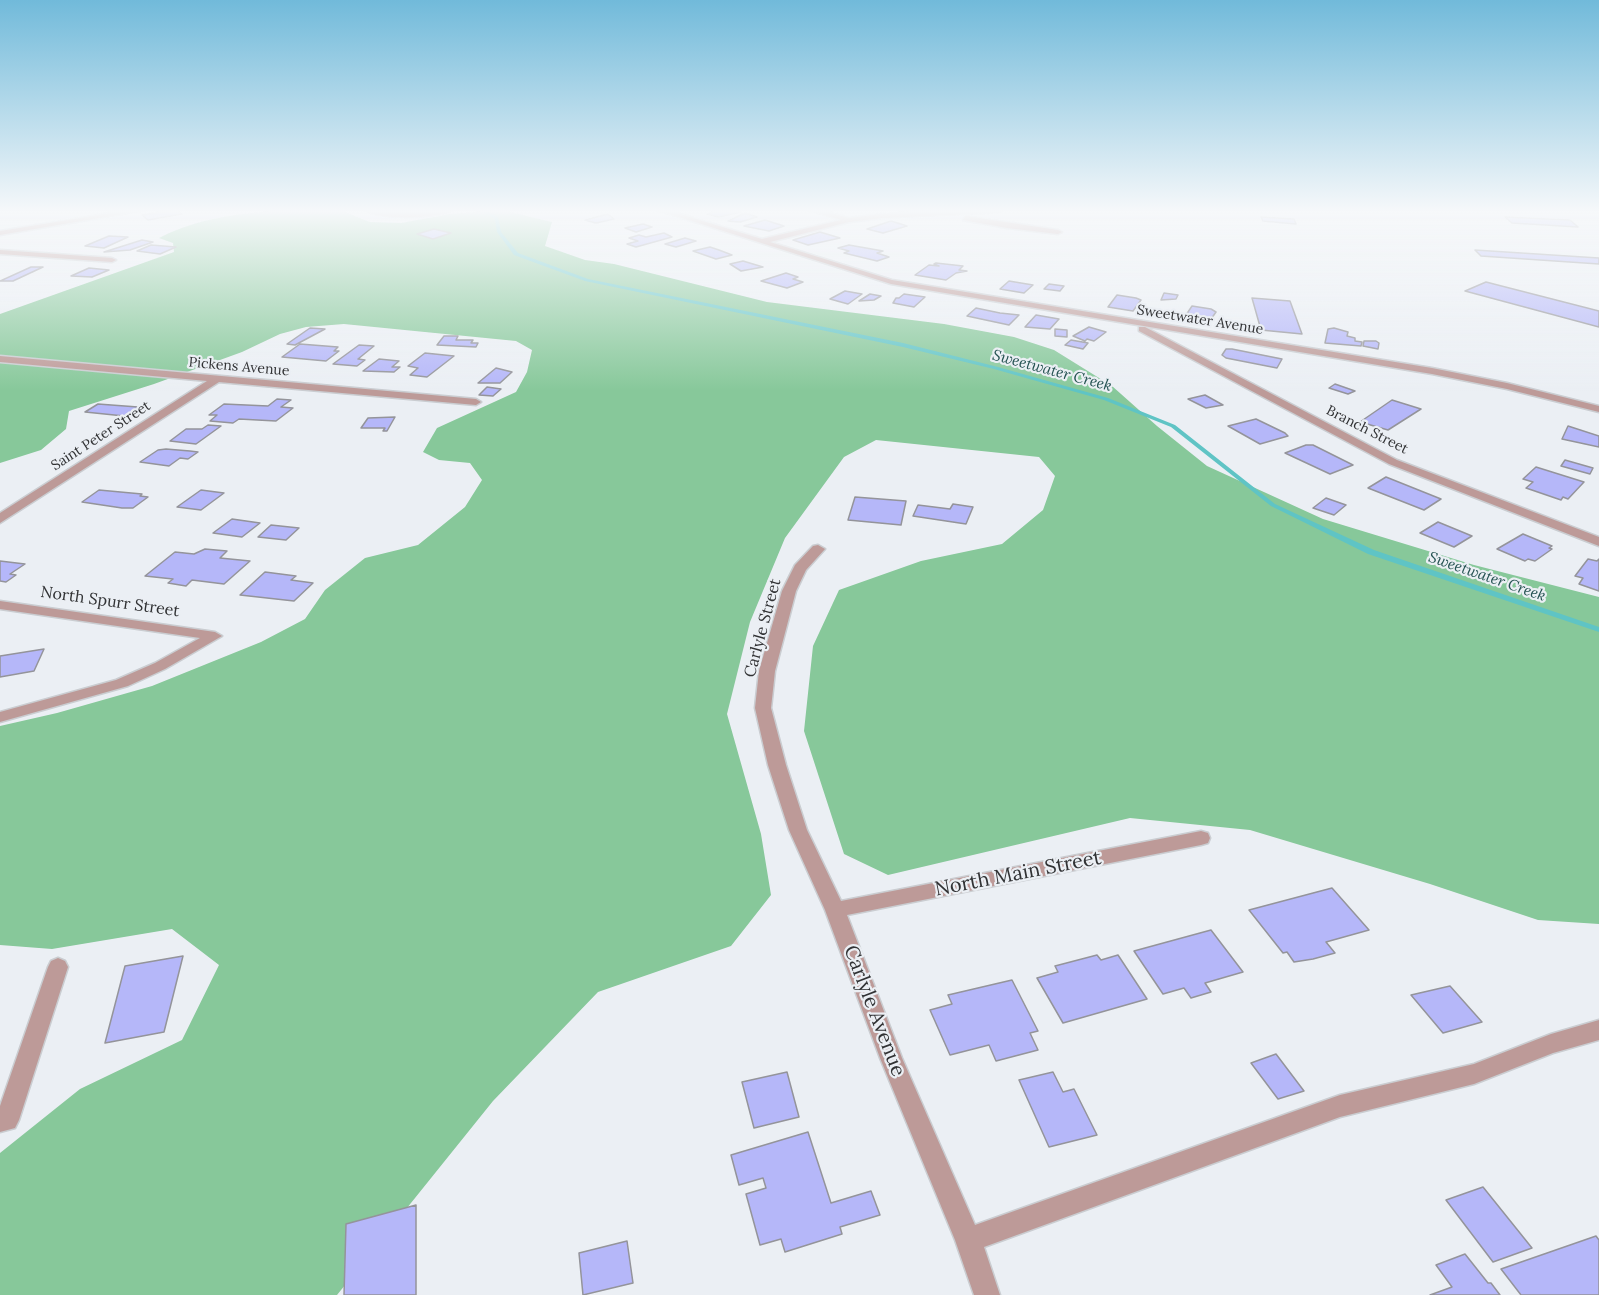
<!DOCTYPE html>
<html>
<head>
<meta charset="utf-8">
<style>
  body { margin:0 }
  canvas { display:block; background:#ebeff4 }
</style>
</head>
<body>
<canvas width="1599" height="1295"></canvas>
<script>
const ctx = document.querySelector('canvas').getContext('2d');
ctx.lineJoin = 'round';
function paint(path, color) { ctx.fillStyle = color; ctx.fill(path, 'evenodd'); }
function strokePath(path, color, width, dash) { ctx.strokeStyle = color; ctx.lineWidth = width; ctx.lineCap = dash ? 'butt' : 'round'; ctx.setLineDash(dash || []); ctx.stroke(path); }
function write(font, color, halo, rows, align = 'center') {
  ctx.font = font + ' Lora,serif'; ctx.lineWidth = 4.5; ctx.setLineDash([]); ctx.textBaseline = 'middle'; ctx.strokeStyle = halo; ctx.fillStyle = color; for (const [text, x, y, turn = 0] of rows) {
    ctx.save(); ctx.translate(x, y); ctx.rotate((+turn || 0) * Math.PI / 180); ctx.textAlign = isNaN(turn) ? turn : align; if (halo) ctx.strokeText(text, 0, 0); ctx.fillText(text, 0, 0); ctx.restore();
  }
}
paint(new Path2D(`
  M340,210L370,222L401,223L450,214L502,210L552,222L545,246L585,260L614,264L767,302L944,324L1014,337L1054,350L1112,386L1157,426L1207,466L1323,519L1474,565L1599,597V924L1538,920L1430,884L1250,830L1130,818L888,875L844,854L804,731L813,646L839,590L921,561L1002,544L1043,510L1055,476L1039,457L876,440L844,457L785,538L750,622L727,714L761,834L771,895L731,946L598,992L493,1101L337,1295H0V1153L80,1089L182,1040L219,965L172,929L52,949L0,945V726L57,713L152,686L261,642L305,619L325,590L365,558L418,545L465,507L482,480L470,463L439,460L423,452L437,428L516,392L527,372L532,350L516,341L344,324L306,327L280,334L242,352L154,384L69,411L66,429L41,450L0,463V314L174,252L173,243L159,238C213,210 280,210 340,210Z`), '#87c89a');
paint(new Path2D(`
  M480,210H485L498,217L501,232L518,253L588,279L903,343L998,367L1108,398L1175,425L1275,504L1374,550L1599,627V632L1368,554L1271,506L1171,427L1104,400L994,369L903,347L585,281L514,255L497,232L495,219Z`), '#5fc4c5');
const building = new Path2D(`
  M174,210L182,214L148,220L142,215Z
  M722,210H734L740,212L719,217L707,214Z
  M745,213L757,217L740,222L728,221Z
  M608,214L614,219L596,223L585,220Z
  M1261,217L1294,219L1296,224L1263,221Z
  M1505,217L1570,220L1578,227L1512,223Z
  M765,220L784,226L769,231L744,226Z
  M891,221L907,226L883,233L867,229Z
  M643,224L652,227L636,232L625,228Z
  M434,229L451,233L433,239L417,234Z
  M820,232L840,238L808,245L793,240Z
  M664,233L672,237L636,247L627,244L638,241L629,238L639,235L646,237Z
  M109,236L128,237L104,248L85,246Z
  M685,238L696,241L676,247L665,244Z
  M142,240L153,242L130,250L104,252Z
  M151,245L176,247L160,254L137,251Z
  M849,245L883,251L877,253L889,257L877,261L844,253L849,251L838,248Z
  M710,247L719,250L732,255L716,259L693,251Z
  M1475,250L1599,258V264L1481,256Z
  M743,261L763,267L741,271L730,264Z
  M936,263L963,266L959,270L967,271L956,273L946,280L915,275L929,265L939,266L934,264Z
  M31,267H43L13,281H0Z
  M89,268L109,270L92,277L71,276Z
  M786,273L798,277L793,279L803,282L787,288L761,281Z
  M1009,281L1033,285L1024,293L1000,289Z
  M1486,282L1599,311V327L1465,291Z
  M1049,284L1064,286L1060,291L1044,289Z
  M845,291L862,294L848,304L830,299Z
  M1164,293L1178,295L1176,299L1161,300Z
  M870,294L881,296L874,300L859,301Z
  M904,294L925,297L914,307L893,303L896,298H899Z
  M1117,295L1136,298L1141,300L1133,311L1108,307Z
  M1252,298L1290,301L1302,334L1261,330Z
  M1192,306L1211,309L1216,312L1209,322L1184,318Z
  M976,308L1000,313L1019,315L1009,325L967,316Z
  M1036,315L1059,319L1050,329L1025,327Z
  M1089,327L1106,332L1094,341L1087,339L1085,341L1073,336Z
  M310,328L325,329L295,345L287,344Z
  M1334,328L1348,332L1347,336L1355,338V341L1362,342L1361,346L1325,343L1328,329Z
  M1055,329L1067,330V337L1055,336Z
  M444,336H458L456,340H473L471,343H478L476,347L437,345Z
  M1071,340L1088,343L1083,349L1065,345Z
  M1364,341H1376L1379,343L1378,349L1363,346Z
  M300,344L338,347L334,351H339L326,361L282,357Z
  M359,345L374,346L358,359L365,360L357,366L333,364Z
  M1226,349H1232L1282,359L1277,368L1226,358L1222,355Z
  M425,353L454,356L427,377L410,375L418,368L408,366Z
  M379,359L399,361L392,367H400L394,372L363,371Z
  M496,368L512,372L500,383H478Z
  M1335,384L1355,391L1348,394L1329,388Z
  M487,387L501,389L493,396L479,395Z
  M1205,395L1223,405L1206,408L1188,399Z
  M277,399L291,400L281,407L293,408L276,421L239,419L233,423L210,421L217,415H209L224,404L268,406Z
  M1392,400L1421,409L1388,430L1360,422Z
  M98,404L138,407L141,408L124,416L85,412Z
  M395,417L387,431H383L385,428H361L368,418Z
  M1256,419L1285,433L1288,436L1260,444L1228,426Z
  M208,425L221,426L196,444L170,441L186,429H202Z
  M1568,426L1599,436V447L1562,439Z
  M1306,445H1313L1353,465L1330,474L1285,453Z
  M166,449L190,451L198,452L188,459L180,458L169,466L140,462L158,450Z
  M1565,460L1593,468L1590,474L1561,466Z
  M1536,467L1584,482L1568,499L1563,497L1561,500L1526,488L1533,482L1523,479Z
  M1386,477L1441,499L1424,510L1368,488Z
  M99,490L142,494L140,496L148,497L133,508H122L82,502Z
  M201,490L224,493L201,510L177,507Z
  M855,497L906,501L901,525L848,520Z
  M1326,498L1346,505L1334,515L1313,508Z
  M953,504L973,507L966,524L913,516L918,505L950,509Z
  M232,519L260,523L242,537L213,533Z
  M1438,522L1472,536L1454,547L1420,533Z
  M271,525L299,528L286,540L258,537Z
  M1523,534L1552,546L1549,548L1552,549L1535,561L1528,559L1525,561L1497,549Z
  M205,549L227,551L220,558L250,561L224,584L192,580L186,586L168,583L173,579L145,576L175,552L194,554Z
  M1588,559L1597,561L1599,559V591L1579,584L1583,578L1575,576Z
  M0,561L25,564L10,574L16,575L6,582L0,581Z
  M265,572L296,576L291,580L313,583L294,601L240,595Z
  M44,649L34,671L0,677V656Z
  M1332,888L1369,930L1326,942L1335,953L1313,959L1294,962L1287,952L1283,953L1249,910Z
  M1211,930L1243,972L1205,983L1211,992L1191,998L1184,988L1163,994L1134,951Z
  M1097,955L1101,960L1118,955L1147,999L1063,1023L1037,978L1058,972L1055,966Z
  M183,956L164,1032L105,1043L125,966Z
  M1012,980L1038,1031L1030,1033L1038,1050L996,1061L989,1045L950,1055L930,1010L952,1004L948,995Z
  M1450,986L1482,1022L1443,1033L1411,995Z
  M1276,1054L1304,1091L1278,1099L1251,1063Z
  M787,1072L799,1117L754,1128L742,1082Z
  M1053,1072L1063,1092L1074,1089L1097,1135L1049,1147L1019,1080Z
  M808,1132L831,1203L871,1191L880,1215L840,1227L842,1234L785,1252L781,1239L760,1245L746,1194L766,1188L763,1178L739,1185L731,1155Z
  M1483,1187L1532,1248L1493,1262L1446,1200Z
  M416,1205V1295H344L346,1224Z
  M1596,1236L1599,1240V1295H1521L1501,1269Z
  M627,1241L633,1283L583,1295L579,1253Z
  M1465,1254L1488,1283H1491L1500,1295H1430L1452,1287L1436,1265Z`);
paint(building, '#b5b7f9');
strokePath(building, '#94949a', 1.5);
const minor = new Path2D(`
  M130,210H145L0,235V231Z
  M365,210L408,212L452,210C436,219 380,220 365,210Z
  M657,210H667L762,239L841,220L809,210H819L849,218L882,214L1003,210L1000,212L882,218L849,222L770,242L892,280L1432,368L1507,383L1599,406V412L1507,389L1432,374L891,284Z
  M966,216L1058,230L1062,232L1058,234L1007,228L963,220Z
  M0,250L112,258L116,260L112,262L0,254Z
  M1139,327H1145L1397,460L1599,537V546L1389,464L1139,331Z
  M0,356L476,399L481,402L476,405L219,382L0,523V513L207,381L0,362Z
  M818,545L825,549L806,570L796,591L775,671L771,708L786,765L807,830L841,901L1201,831L1208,833L1210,838L1208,843L1201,845L847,915L902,1058L975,1225L1340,1095L1474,1064L1551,1034L1599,1020V1040L1553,1053L1474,1084L1340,1117L984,1247L1000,1295H974L955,1240L880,1058L825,910L789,830L768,765L755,708L759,671L782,591L795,565L813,546Z
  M0,601L215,632L222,636L165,669L128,686L0,722V712L116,680L155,663L200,638L0,609Z
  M58,958L65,961L68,967L19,1120L15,1128L0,1132V1106L48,967L51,961Z`);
strokePath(minor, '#cacdd1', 3);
paint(minor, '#bd9a98');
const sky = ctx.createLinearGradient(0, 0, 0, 391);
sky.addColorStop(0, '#71bada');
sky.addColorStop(0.54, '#f6f8fa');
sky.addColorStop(1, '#f6f8fa00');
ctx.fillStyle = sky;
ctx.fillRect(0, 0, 1599, 391);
write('14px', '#313234', '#ebeff4', [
  ["Sweetwater Avenue",1200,320,9],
  ["Pickens Avenue",239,367,5],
  ["Branch Street",1367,430,27],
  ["Saint Peter Street",101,436,-33]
]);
write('italic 15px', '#255252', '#ebeff4', [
  ["Sweetwater Creek",1052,371,15],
  ["Sweetwater Creek",1487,577,19]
]);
write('16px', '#313234', '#ebeff4', [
  ["North Spurr Street",110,602,8],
  ["Carlyle Street",763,628,-75]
]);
write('20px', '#313234', '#ebeff4', [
  ["North Main Street",1018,874,-11],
  ["Carlyle Avenue",874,1011,69]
]);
</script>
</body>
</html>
